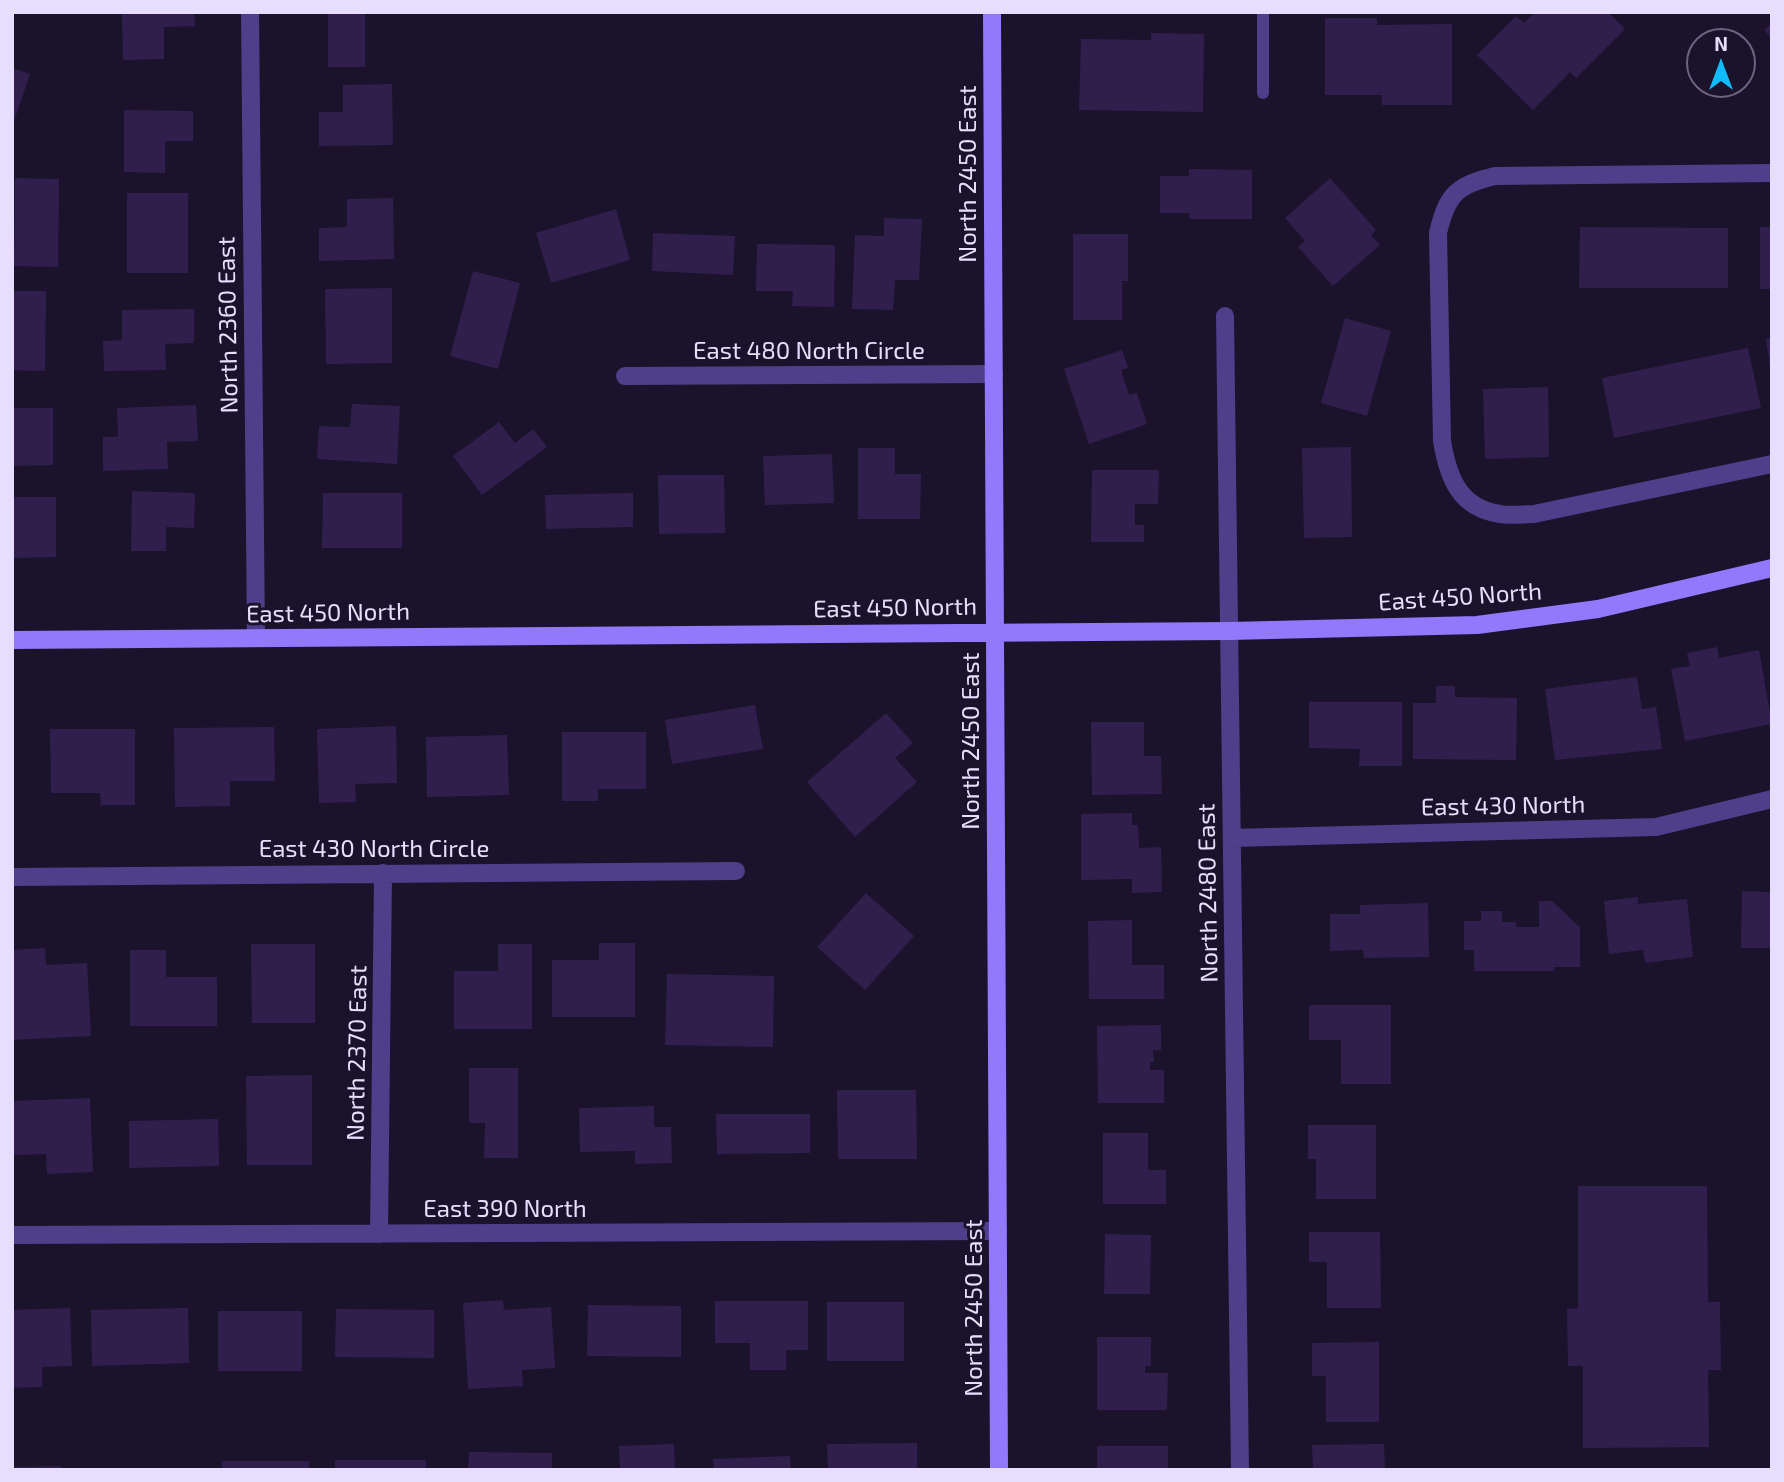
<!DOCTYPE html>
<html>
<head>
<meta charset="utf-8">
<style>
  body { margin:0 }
  #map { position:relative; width:1784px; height:1482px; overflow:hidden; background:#1b122c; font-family:"Exo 2",sans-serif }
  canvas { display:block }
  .frame { position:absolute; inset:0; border:14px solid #e7defe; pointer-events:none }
  .north { position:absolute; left:1686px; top:28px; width:70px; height:70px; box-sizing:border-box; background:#1b122c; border:2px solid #6d6480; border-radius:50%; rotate:0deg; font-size:19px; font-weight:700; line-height:28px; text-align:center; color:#e7defe }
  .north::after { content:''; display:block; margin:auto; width:24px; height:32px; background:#10bbf9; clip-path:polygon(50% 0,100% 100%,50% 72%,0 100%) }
</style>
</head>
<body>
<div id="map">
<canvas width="1784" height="1482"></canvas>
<div class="frame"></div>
<div class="north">N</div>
</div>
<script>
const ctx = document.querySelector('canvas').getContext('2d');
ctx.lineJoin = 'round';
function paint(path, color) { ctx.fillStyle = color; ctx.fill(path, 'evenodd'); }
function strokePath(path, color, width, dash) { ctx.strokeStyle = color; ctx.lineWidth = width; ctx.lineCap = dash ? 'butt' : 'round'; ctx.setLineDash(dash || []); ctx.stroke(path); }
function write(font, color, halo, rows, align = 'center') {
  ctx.font = font + ' "Exo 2",sans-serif'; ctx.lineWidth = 6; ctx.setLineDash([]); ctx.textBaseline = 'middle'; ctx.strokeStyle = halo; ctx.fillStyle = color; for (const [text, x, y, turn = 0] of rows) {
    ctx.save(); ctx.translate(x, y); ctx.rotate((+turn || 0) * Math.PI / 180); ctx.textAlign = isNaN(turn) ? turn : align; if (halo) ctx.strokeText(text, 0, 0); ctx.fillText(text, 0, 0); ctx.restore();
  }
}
paint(new Path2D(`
  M122,12H194L195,26L164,27V59L123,60Z
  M328,12H365V67H328Z
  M1535,12H1608L1625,29L1576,78L1570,72L1533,110L1477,55L1516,16L1524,23Z
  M1325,18H1377V25L1452,24V105H1382V95H1325Z
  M1772,23V39L1764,30Z
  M1151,33L1204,34L1203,112L1079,110L1081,39L1151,40Z
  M12,68L30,74L13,124H12Z
  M392,84L393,145L319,146V112H343V85Z
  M124,110L193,111V141H165V173L124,172Z
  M1189,169L1252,170V219H1189V213H1160V176H1189Z
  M15,178L59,179L58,267L14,266Z
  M1330,178L1376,230L1371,235L1380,245L1333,286L1298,247L1305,241L1285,218Z
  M127,193H188V273H127Z
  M393,198L394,259L319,261V228L347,227V199Z
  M616,209L630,260L551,283L536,233Z
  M884,218L922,219L919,280H895L893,310L852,309L855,235L884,236Z
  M1580,227L1728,228V288H1579Z
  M1760,227H1772V289H1760Z
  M653,233L735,236L733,275L652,271Z
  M1073,234H1128V281H1122V320H1073Z
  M757,244L835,245L834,307L792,306L793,291H756Z
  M473,271L520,283L498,369L450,356Z
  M392,288V363L326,364L325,289Z
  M12,291H46L45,371L12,370Z
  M194,309V343L165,344L166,370L104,371L103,341L122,340V310Z
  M1345,318L1391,331L1367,416L1321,403Z
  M1772,338V366H1770L1766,339Z
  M1748,348L1761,408L1614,438L1602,378Z
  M1122,350L1128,368L1121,370L1129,395L1137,393L1147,424L1089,444L1064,369Z
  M1548,387L1549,457L1485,459L1483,389Z
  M352,404L400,406L397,464L317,459L319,426L350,427Z
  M196,405L198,441L167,442L168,469L103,471V437H118L117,408Z
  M14,408H53V465L12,466Z
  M499,422L515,443L533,429L547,447L482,495L453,456Z
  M1351,447L1352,537L1304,538L1302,448Z
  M858,448H895V474H921L920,519H858Z
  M832,454L834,503L765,505L763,456Z
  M1092,470H1159L1158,504H1135V525H1144V542H1091Z
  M658,475H724L725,533L659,534Z
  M132,491L195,493L194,528L166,527V551H131Z
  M323,493H402V548H322Z
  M633,493V527L546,529L545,495Z
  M12,497H56V557L12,558Z
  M1717,647L1719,658L1759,650L1772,724L1685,741L1671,669L1690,666L1687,653Z
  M1637,677L1642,709L1656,707L1662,749L1555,760L1545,689Z
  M1436,686H1455V697L1517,698L1516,760L1413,759V703H1436Z
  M1309,702H1402V766H1359L1360,749L1309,748Z
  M755,705L763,749L672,764L665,720Z
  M886,713L913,743L895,758L917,782L855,837L807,782Z
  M1091,722H1144V756H1161L1162,794L1092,795Z
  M396,726L397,783L355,784L356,802L319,803L317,729Z
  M274,727L275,781H230V806L175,807L174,728Z
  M50,729H135V805H101L100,793H51Z
  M562,732H646V789H598V801H562Z
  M507,735L509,795L427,797L426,737Z
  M1132,813V825H1138L1139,848L1161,847L1162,892L1132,893V879L1081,880V814Z
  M1742,891L1772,892V948H1741Z
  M866,893L914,936L865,990L817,947Z
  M1638,897V904L1687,899L1693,957L1645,963L1643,950L1609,954L1604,901Z
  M1539,901H1552L1580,927V967H1554V971H1474V950H1464V921H1481V911H1502V922H1516V927H1539Z
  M1428,903L1429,957L1364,958L1363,950L1330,951V914H1360V905Z
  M1132,920V965H1164V999H1089L1088,921Z
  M599,943H635V1017H552V960H599Z
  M251,944H315V1023H252Z
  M498,944H532V1029H454V971H498Z
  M45,948L46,965L87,963L91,1036L12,1040V950Z
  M130,950H166V977H217V1026H130Z
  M667,974L774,976L773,1047L665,1045Z
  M1309,1005H1391V1084H1341V1040H1309Z
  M1161,1025V1050H1153L1154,1062H1150V1070H1164V1103H1098L1097,1026Z
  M469,1068H518V1158H484L485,1123H469Z
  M312,1075V1165H247L246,1076Z
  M837,1090H916L917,1159H838Z
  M90,1098L93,1172L47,1174L46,1154L12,1155V1101Z
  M654,1106V1127H671L672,1163L635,1164V1151L580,1152L579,1108Z
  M716,1114H810V1153L717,1154Z
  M218,1119L219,1166L129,1168V1121Z
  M1308,1125H1376V1199H1316V1159H1308Z
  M1103,1133H1148V1170H1166V1204H1103Z
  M1578,1186H1707L1708,1302H1720L1721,1370H1708L1709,1447L1583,1448V1366H1568L1567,1309L1578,1308Z
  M1309,1232H1380L1381,1308H1327V1262H1309Z
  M1105,1234L1151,1235L1150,1294H1104Z
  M503,1300L504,1310L551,1307L555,1368L522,1370L523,1386L468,1389L463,1303Z
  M715,1301H808V1350H786V1370H750V1343H715Z
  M827,1302H904V1361H827Z
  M588,1305L681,1306V1357L587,1356Z
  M70,1308L72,1366L42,1367V1387L12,1388V1310Z
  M188,1308L189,1363L92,1366L91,1310Z
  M336,1309L434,1310V1358L335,1357Z
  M218,1311H302V1371H218Z
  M1097,1337H1151V1366H1145V1373H1168L1167,1410H1097Z
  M1379,1342V1422H1326V1376H1312V1343Z
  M917,1443V1470H828L827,1444Z
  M674,1444L675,1470H620L619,1446Z
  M1384,1444L1385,1470H1313L1312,1445Z
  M1097,1446H1168V1470H1097Z
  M469,1452L552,1453V1470H468Z
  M790,1456L791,1470H714L713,1459Z
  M335,1460H426V1470H335Z
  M222,1461H309V1470H222Z
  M61,1466V1470H12V1467Z`), '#301f4d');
strokePath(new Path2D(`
  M1263,93V12`), '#4e3f8a', 12);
strokePath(new Path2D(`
  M250,12L256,638
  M1772,173L1495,176C1457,185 1447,194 1438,233L1442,441C1448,477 1459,508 1500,514C1510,516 1523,514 1534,514L1772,464
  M1225,316L1240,1470
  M625,376L994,374
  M1232,838L1656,827L1772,799
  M12,877L736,871
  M379,1234L383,873
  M12,1235L998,1231`), '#4e3f8a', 18);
strokePath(new Path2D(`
  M992,12L999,1470
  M12,640L1230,631L1477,625L1598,609L1772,568`), '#9178fc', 18);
write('24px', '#e7defe', '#1b122c', [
  ["North 2450 East",968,174,-90],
  ["North 2360 East",228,325,-91],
  ["East 480 North Circle",809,351],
  ["East 450 North",1460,597,-4],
  ["East 450 North",895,608,-1],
  ["East 450 North",328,613,-1],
  ["North 2450 East",971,741,-90],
  ["East 430 North",1503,806,-1],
  ["East 430 North Circle",374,849],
  ["North 2480 East",1208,893,-91],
  ["North 2370 East",357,1053,-89],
  ["East 390 North",505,1209],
  ["North 2450 East",974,1308,-90]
]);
</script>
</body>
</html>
